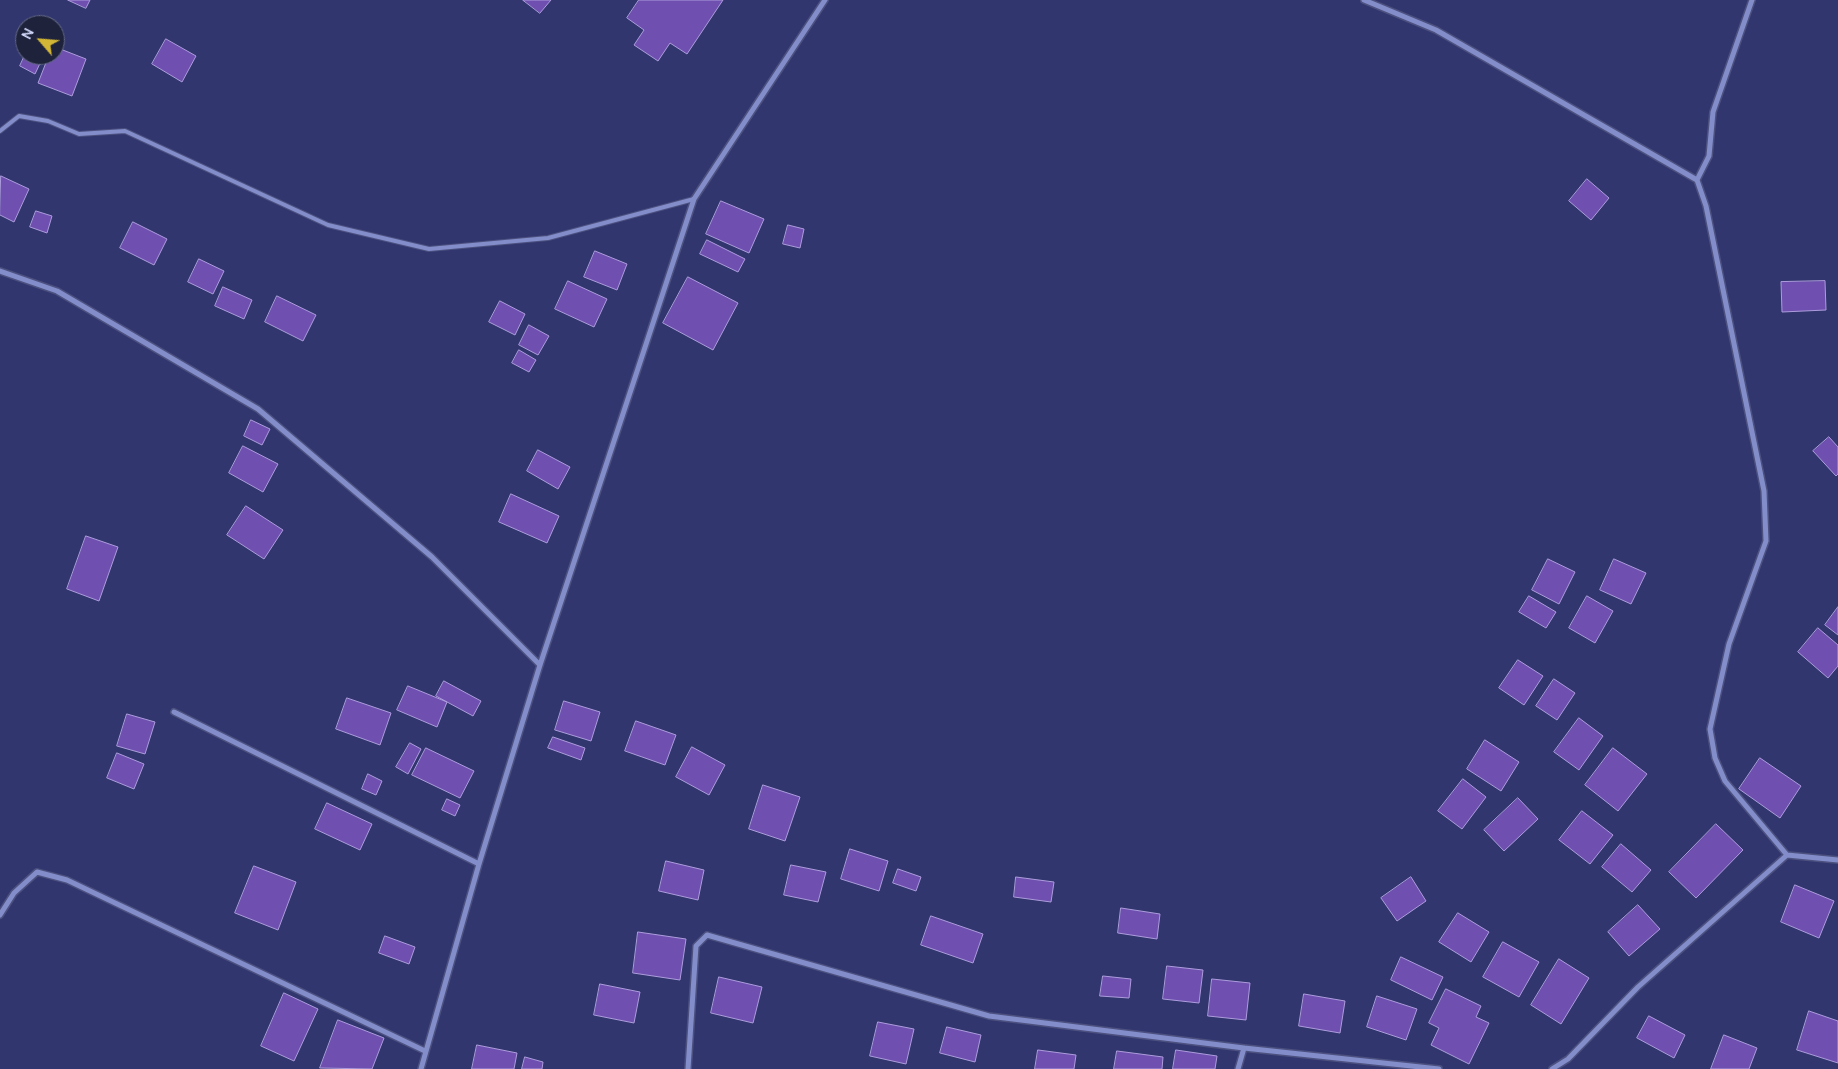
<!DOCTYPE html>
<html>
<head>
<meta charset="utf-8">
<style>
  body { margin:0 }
  #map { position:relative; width:1838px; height:1069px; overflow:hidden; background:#31376e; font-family:Manrope,sans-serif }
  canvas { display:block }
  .north { position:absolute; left:15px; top:15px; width:50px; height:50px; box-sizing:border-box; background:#1e223b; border:1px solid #656a87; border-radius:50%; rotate:297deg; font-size:14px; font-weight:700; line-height:20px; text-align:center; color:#d0d7f9 }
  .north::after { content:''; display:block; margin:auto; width:18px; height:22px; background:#d3b635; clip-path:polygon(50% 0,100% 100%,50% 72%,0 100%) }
</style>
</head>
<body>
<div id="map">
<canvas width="1838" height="1069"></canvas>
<div class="north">N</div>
</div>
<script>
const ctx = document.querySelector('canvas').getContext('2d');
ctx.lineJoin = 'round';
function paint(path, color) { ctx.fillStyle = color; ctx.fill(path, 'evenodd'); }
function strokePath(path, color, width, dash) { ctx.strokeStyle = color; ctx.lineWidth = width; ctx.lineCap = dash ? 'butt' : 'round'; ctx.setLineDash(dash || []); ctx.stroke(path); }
const building = new Path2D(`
  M68,0H90L86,8Z
  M523,0H551L540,13Z
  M639,0H723L687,54L670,43L658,61L634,45L644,30L627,18Z
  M166,39L196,56L182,82L152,64Z
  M55,47L86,59L72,96L38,83L49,55H55Z
  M25,55H44L35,74L20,66Z
  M1,176L29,189L14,222L0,215Z
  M1587,179L1609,198L1591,220L1569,201Z
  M721,201L764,219L749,253L706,234Z
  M36,211L52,216L47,233L30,227Z
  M133,222L167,239L154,265L120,248Z
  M788,225L804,229L800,248L783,244Z
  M707,240L745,259L738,272L700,254Z
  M595,251L627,264L617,290L584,277Z
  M199,259L224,271L213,294L188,282Z
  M688,277L738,303L713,350L663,323Z
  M568,281L607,299L594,327L555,309Z
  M1825,281L1826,310L1782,312L1781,282Z
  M223,287L252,300L244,319L215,306Z
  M277,296L316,315L303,341L265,322Z
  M500,301L525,314L515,335L489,322Z
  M529,325L549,336L538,355L519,345Z
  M519,350L536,360L529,372L512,363Z
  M251,420L270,429L262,445L244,436Z
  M1829,437L1838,447V474L1836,476L1813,451Z
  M243,446L278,464L263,492L229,473Z
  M538,450L570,467L558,489L527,471Z
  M511,494L559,516L547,543L499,522Z
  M246,506L283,530L264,559L227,535Z
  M86,536L118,547L99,601L67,589Z
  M1548,559L1575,572L1559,604L1532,590Z
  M1614,559L1646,573L1631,604L1600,590Z
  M1529,596L1556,612L1546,628L1519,612Z
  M1587,596L1613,611L1595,643L1569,628Z
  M1838,607V635L1825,625Z
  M1818,628L1838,645V666L1828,678L1798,652Z
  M1518,660L1543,676L1524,705L1499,688Z
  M1554,679L1575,693L1557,720L1536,706Z
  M444,681L481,701L473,716L436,696Z
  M408,686L447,702L437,727L397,710Z
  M347,698L391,713L380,745L336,729Z
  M564,701L600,712L591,741L555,730Z
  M127,714L155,722L145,754L117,746Z
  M1579,718L1603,736L1579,770L1554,752Z
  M636,721L676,735L665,765L625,751Z
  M553,737L585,748L581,760L548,748Z
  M1485,740L1519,762L1501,791L1467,769Z
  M410,743L421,749L408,774L396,767Z
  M692,747L725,765L709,795L676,777Z
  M426,748L474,771L460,798L412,775Z
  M1613,748L1647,774L1618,811L1585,785Z
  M117,753L144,764L134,789L107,778Z
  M1760,758L1801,786L1780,818L1739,789Z
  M368,774L382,781L376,795L362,789Z
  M1463,779L1486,797L1462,829L1438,811Z
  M763,785L800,797L785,841L749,829Z
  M1518,798L1538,819L1504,851L1484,830Z
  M447,799L460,805L455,816L442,810Z
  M327,803L372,824L360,850L315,829Z
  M1582,811L1613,835L1590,864L1559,840Z
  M1716,824L1743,850L1696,898L1669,872Z
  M1621,844L1651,870L1632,892L1602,867Z
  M850,849L888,861L879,891L841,879Z
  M666,861L704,870L698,900L659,891Z
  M791,865L826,872L818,902L784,895Z
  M254,866L296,882L278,930L235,913Z
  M898,869L921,877L916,891L893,883Z
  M1016,877L1054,882L1051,902L1014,897Z
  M1411,877L1426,901L1397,921L1381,898Z
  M1795,885L1834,901L1819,938L1781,922Z
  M1638,905L1660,929L1629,956L1608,932Z
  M1121,908L1160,914L1157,939L1118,933Z
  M1458,913L1489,932L1471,962L1439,942Z
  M931,916L983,934L973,963L921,945Z
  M638,932L686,939L680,980L633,973Z
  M385,936L415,947L409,964L379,953Z
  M1503,942L1539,962L1519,997L1483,977Z
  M1401,957L1443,977L1432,1000L1391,980Z
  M1559,959L1589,978L1561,1024L1531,1005Z
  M1167,966L1203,970L1199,1003L1163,999Z
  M1103,976L1131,979L1129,998L1100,996Z
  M719,977L762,987L753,1023L711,1013Z
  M1212,979L1250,983L1246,1020L1208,1016Z
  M600,984L640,992L634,1023L594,1015Z
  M1446,989L1481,1006L1476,1017L1489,1023L1469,1064L1431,1045L1439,1028L1429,1023Z
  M284,993L318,1009L294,1061L261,1046Z
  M1304,994L1345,1001L1340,1033L1299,1026Z
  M1377,996L1417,1009L1406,1040L1367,1027Z
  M1809,1011L1838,1021V1063L1797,1050Z
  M1649,1016L1685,1035L1674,1058L1637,1038Z
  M338,1020L384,1038L372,1069L320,1068Z
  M878,1022L914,1029L906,1064L870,1056Z
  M947,1027L981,1035L975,1062L940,1053Z
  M1724,1035L1757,1048L1749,1069H1711Z
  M477,1045L517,1053L514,1069H472Z
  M1038,1050L1076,1055L1074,1069H1035Z
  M1176,1050L1217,1056L1215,1069H1173Z
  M1117,1051L1163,1057L1162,1069H1114Z
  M525,1057L543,1062L542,1069H522Z`);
paint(building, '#6f50b0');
strokePath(building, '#ad9cdd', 1);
const lane = new Path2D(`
  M0,131L19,116L48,121L79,134L125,131L328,225L429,249L548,238L694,199`);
const street = new Path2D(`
  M1364,0L1436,30L1697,180
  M1752,0L1713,112L1709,156L1697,180L1706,206L1764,491L1766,541L1729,644L1710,729L1715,758L1725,781L1787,855L1838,860
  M0,271L57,291L258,409L432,557L540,665
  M174,712L479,864
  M0,915L14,893L37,872L67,880L425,1051
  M421,1069L479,864L540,665L694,199L825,0
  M688,1069L696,946L707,935L989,1016L1244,1048L1439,1069
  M1238,1069L1244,1048
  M1552,1069L1568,1059L1638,987L1787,855`);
strokePath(lane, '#4d5180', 6);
strokePath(street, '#4d5180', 8);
strokePath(lane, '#828dca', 4);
strokePath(street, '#828dca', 5);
</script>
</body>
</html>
